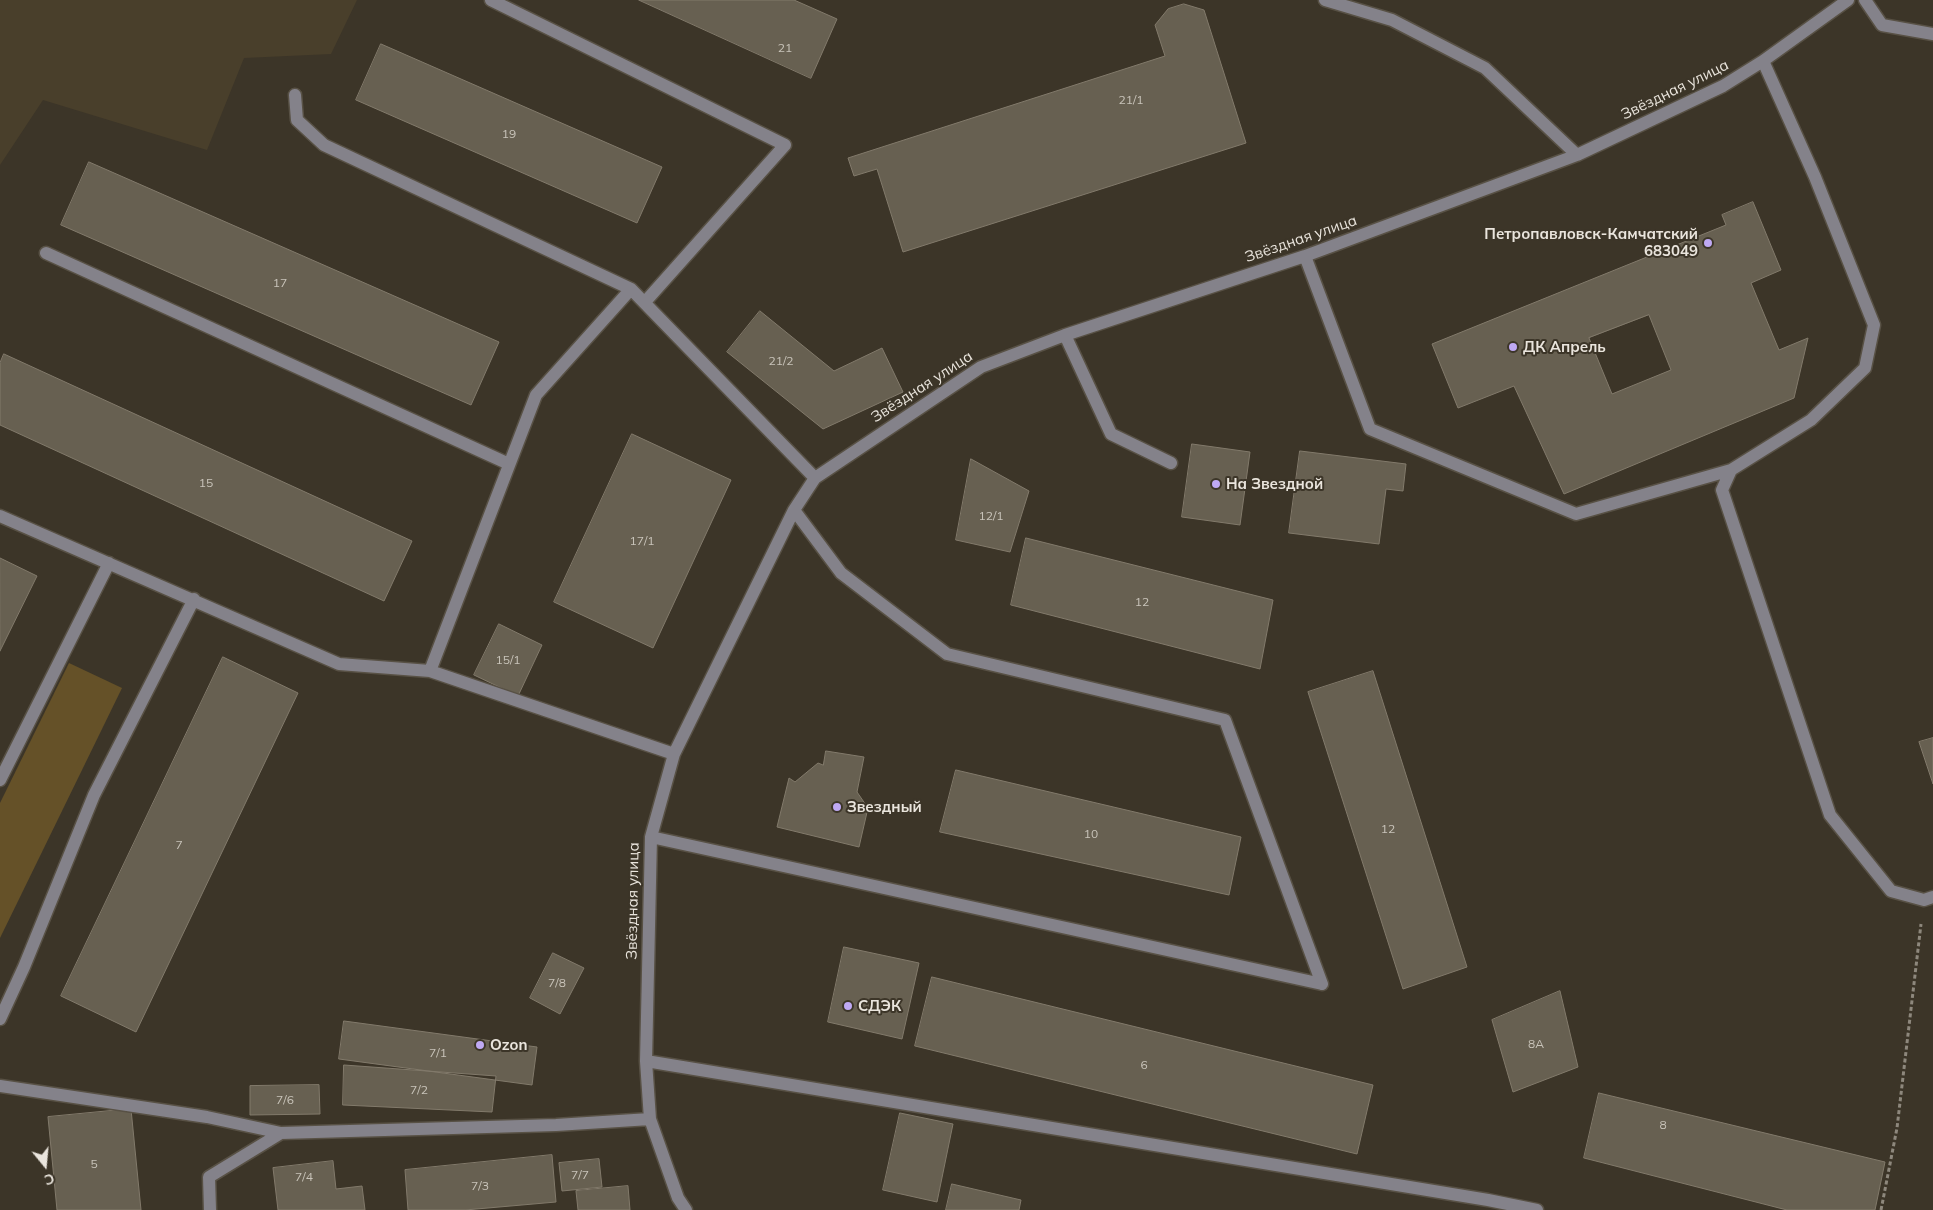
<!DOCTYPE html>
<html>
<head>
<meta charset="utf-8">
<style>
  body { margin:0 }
  #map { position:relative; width:1933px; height:1210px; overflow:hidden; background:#3c3528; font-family:Mulish,sans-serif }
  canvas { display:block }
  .north { position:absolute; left:20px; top:1140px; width:50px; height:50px; -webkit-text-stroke:4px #3c3528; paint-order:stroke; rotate:163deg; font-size:14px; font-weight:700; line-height:20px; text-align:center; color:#eae5dd }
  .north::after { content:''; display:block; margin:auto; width:18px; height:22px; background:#eae5dd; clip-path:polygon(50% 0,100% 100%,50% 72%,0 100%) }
</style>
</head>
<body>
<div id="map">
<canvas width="1933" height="1210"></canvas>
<div class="north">С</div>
</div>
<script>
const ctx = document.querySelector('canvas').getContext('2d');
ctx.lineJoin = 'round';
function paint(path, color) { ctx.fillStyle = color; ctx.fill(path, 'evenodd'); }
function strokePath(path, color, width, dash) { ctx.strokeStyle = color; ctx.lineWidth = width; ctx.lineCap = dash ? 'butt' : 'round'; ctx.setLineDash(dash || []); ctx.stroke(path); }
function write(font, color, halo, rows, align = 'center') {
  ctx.font = font + ' Mulish,sans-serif'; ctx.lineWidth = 4; ctx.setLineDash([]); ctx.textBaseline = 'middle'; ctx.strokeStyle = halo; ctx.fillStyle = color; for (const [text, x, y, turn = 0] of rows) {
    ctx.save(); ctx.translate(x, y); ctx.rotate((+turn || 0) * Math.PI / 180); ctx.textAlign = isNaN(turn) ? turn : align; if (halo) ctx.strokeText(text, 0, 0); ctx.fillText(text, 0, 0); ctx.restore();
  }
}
paint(new Path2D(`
  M0,0H357L331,54L244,58L207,150L43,100L0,165Z`), '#493f2b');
paint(new Path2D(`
  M69,663L122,688L0,938V803Z`), '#655128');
const building = new Path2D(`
  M639,0H794L837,19L811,78Z
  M1184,4L1204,10L1246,143L903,252L877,169L854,176L848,158L1165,56L1155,25L1168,9Z
  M381,44L662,167L637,223L356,100Z
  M89,162L499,342L471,405L61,225Z
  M1753,202L1781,270L1751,283L1779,350L1808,338L1794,398L1564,494L1514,386L1458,408L1432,344L1726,225L1722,215ZM1649,315L1671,370L1612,394L1589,338Z
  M760,311L834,371L882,348L903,392L823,429L727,352Z
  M4,354L412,541L384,601L0,425V363Z
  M632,434L731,480L653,648L554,602Z
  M1192,444L1250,452L1240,525L1182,517Z
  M1300,451L1406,464L1403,491L1386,489L1379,544L1289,533Z
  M971,459L1029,491L1010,552L956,540Z
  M1026,538L1273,600L1260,669L1011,605Z
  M0,558L37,576L0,651Z
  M499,624L542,645L518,696L474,675Z
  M223,657L298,693L136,1032L61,996Z
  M1373,671L1467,967L1403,989L1308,692Z
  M1933,738V784L1919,742Z
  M826,751L864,757L857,792L868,808L859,847L777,827L789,778L795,782L818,763L823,765Z
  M956,770L1241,837L1229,895L940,832Z
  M844,947L919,963L902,1039L828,1022Z
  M553,953L584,968L560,1014L530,998Z
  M932,977L1373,1085L1357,1154L915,1046Z
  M1560,991L1578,1067L1513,1092L1492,1020Z
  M344,1021L537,1047L532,1085L339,1059Z
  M344,1065L496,1076L492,1112L343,1105Z
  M319,1085L320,1114L250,1115V1086Z
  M1599,1093L1885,1162L1875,1210H1787L1584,1158Z
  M131,1109L141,1210H57L48,1117Z
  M900,1113L953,1124L937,1202L883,1190Z
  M552,1155L556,1202L465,1210H408L405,1170Z
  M599,1159L602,1187L562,1191L559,1163Z
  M333,1161L336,1189L362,1186L365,1210H278L273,1168Z
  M952,1184L1021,1200L1019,1210H946Z
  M628,1186L630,1210H578L576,1191Z`);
paint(building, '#676051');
strokePath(building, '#827a6b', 1);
const minor = new Path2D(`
  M491,0L785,145L645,302
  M1325,0L1392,20L1485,68L1577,155
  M1865,0L1882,25L1933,34
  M1763,61L1815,177L1874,325L1865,368L1811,420L1731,470L1722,490L1830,815L1891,891L1924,900L1933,897
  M295,95L297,120L324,145L631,289L815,478
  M46,253L509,464
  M1305,256L1370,429L1576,514L1731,470
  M1065,335L1111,434L1171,463
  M794,510L841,573L947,654L1225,720L1322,984
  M0,516L339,664L430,671L674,754
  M430,671L536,395L631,289
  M0,780L109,563
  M651,837L1322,984
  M0,1019L24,967L94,795L194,599
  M646,1061L1488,1200L1537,1210
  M0,1086L207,1117L281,1133
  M210,1210L209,1177L281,1133L556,1125L650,1119
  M686,1210L678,1198L650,1119L646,1061L651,837L674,754L794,510L815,478L981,367L1065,335L1305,256L1577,155L1723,86L1763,61L1848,0`);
strokePath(minor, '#585145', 15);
strokePath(new Path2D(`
  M1881,1210L1897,1128L1921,924`), '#8e887d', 3, [4, 2.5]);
strokePath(minor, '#84828a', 12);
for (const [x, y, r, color] of [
  [1708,243,5,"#bfa9f4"],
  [1513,347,5,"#bfa9f4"],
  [1216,484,5,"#bfa9f4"],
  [837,807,5,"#bfa9f4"],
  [848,1006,5,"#bfa9f4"],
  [480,1045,5,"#bfa9f4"]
]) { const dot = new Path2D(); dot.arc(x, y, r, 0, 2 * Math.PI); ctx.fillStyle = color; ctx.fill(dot); strokePath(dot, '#3c3528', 2); }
write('12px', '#c9c4ba', null, [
  ["21",785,48],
  ["21/1",1131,100],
  ["19",509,134],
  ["17",280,283],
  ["21/2",781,361],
  ["15",206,483],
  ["12/1",991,516],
  ["17/1",642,541],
  ["12",1142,602],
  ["15/1",508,660],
  ["12",1388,829],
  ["10",1091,834],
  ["7",179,845],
  ["7/8",557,983],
  ["8А",1536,1044],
  ["7/1",438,1053],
  ["6",1144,1065],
  ["7/2",419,1090],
  ["7/6",285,1100],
  ["8",1663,1125],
  ["5",94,1164],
  ["7/7",580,1175],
  ["7/4",304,1177],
  ["7/3",480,1186]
]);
write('15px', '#eae5dd', '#3c3528', [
  ["Звёздная улица",1675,90,-26],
  ["Звёздная улица",1301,239,-19],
  ["Звёздная улица",922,387,-33],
  ["Звёздная улица",633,901,-89]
]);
write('bold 15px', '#eae5dd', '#3c3528', [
  ["Петропавловск-Камчатский",1698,234,"right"],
  ["683049",1698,251,"right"],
  ["ДК Апрель",1523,347],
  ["На Звездной",1226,484],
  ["Звездный",847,807],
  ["СДЭК",858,1006],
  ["Ozon",490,1045]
], 'left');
</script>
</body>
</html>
